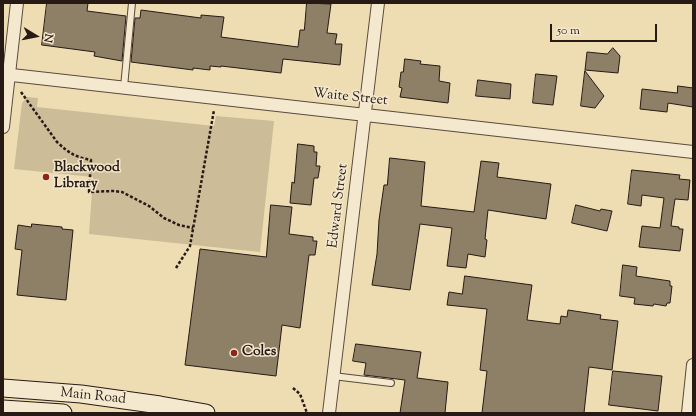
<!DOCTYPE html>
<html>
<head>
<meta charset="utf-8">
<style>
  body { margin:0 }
  #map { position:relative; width:696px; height:416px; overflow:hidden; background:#eeddb3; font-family:"Sorts Mill Goudy",serif }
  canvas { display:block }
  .frame { position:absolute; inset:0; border:4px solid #271a15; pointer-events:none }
  .north { position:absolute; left:16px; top:16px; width:40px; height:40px; -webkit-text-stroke:3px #f4e9ce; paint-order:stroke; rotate:100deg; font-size:11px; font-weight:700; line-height:16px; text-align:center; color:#271a15 }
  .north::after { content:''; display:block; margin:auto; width:14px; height:18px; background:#271a15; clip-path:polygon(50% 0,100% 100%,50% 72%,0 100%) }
  .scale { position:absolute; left:550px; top:24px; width:107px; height:18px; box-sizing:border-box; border:2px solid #271a15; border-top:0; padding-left:5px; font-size:12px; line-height:14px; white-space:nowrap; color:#271a15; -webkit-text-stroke:3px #f4e9ce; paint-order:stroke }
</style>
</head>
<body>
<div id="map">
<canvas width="696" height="416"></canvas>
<div class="frame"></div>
<div class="north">N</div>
<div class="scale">50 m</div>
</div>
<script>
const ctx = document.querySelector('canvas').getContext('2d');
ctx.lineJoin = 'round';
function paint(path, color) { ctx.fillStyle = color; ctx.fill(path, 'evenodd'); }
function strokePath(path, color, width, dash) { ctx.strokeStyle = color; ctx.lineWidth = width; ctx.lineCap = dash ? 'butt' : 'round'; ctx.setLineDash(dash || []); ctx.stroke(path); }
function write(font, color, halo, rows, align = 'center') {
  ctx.font = font + ' "Sorts Mill Goudy",serif'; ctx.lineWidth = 3; ctx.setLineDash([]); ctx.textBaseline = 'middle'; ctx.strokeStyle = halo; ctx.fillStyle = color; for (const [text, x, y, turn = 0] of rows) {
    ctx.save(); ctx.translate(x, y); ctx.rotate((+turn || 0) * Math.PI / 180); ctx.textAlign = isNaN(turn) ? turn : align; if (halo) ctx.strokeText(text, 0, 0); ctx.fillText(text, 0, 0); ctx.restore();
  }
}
paint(new Path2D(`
  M27,97L38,98L37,107L214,126L216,116L274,121L260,252L89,234L93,177L14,169L22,103Z`), '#ccbc98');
const building = new Path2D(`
  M47,3H88L87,11L126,16L122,61L94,56L95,52L42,45Z
  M307,3L331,4L327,33L337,34L335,44H342L340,65L283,59L281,73L221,66V67L210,66V70L193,68V70L131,62L135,18H140L141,10L201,18V15L224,17L221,37L298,47L300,30H304Z
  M613,48L620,56L618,73L585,70L587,52L607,54Z
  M405,59L421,61L420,64L440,66L439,81L450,83L448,103L400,97L402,88L399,87L401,72H403Z
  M585,71L604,96L595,108L581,106Z
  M536,74L557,76L553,105L533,103Z
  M478,80L511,84L510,99L476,96Z
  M678,86L693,88V107L668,103L667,112L640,109L642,89L677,93Z
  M298,144L314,146V152H317L316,166H320L318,178H314L311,205L290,203L292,182L294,183Z
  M390,158L425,162L421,206L474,212L481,161L499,163L497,177L551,184L546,219L488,210L485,239L487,240L485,257L468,254L466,268L447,266L452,228L420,224L410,290L372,285L377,254L379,220L384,185H387Z
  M632,170L680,175L679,179L690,180L688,200L675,199L671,226L679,227V229H683L680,251L639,247L642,226L660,228L664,198L642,195L641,206L628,204Z
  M271,205L292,207L289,234L313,237V241H317L315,255H309L300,328L282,325L276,376L185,365L200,249L266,257Z
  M576,205L600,211L601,209L612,211L607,231L572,223Z
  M32,224L62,227V229L73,230L66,300L17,295L22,250L15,249L18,225L31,227Z
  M623,265L637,267L636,276L670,281V286H672L670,303H667L666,306L654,304L653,306L634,304L635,298L620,296Z
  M465,276L532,285L527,320L560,324L561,316L567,317L568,310L601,315L600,319L618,321L612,370L589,367L584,413H482L487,371L480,370L487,309L447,305L449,292L462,294Z
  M356,344L421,352L417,378L448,382L445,413H400L405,380L364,375L366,363L353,361Z
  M613,371L662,376L658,411L609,405Z`);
paint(building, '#8e7f67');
strokePath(building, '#271a15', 1);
const lane = new Path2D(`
  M124,87L132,3
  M333,376L391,383`);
const street = new Path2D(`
  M3,74L693,152
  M3,127L17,3
  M329,413L378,3
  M688,413L693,365`);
const secondary = new Path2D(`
  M3,388L81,394L160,405L206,413
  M3,409L63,413`);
strokePath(lane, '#594b3c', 8);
strokePath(street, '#594b3c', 14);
strokePath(secondary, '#271a15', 19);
strokePath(new Path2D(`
  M21,92L57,142C69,153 75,157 91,160L89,192L113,191L122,192L149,206L164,218L179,225L193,228
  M176,268L190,246L214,110
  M293,388L300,394L307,413`), '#271a15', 2.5, [3, 2]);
strokePath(lane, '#f4e9ce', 6);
strokePath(street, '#f4e9ce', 12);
strokePath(secondary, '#f4e9ce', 17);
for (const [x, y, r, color] of [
  [46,177,4,"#8f2418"],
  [234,353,4,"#8f2418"]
]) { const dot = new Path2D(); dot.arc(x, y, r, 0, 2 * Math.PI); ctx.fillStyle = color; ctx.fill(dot); strokePath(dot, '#f4e9ce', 1.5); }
write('14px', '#271a15', '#f4e9ce', [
  ["Waite Street",350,98,6],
  ["Edward Street",339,206,-83],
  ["Main Road",93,397,6]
]);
write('bold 14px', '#271a15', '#f4e9ce', [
  ["Blackwood",54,169],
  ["Library",54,185],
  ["Coles",242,353]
], 'left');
</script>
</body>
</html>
